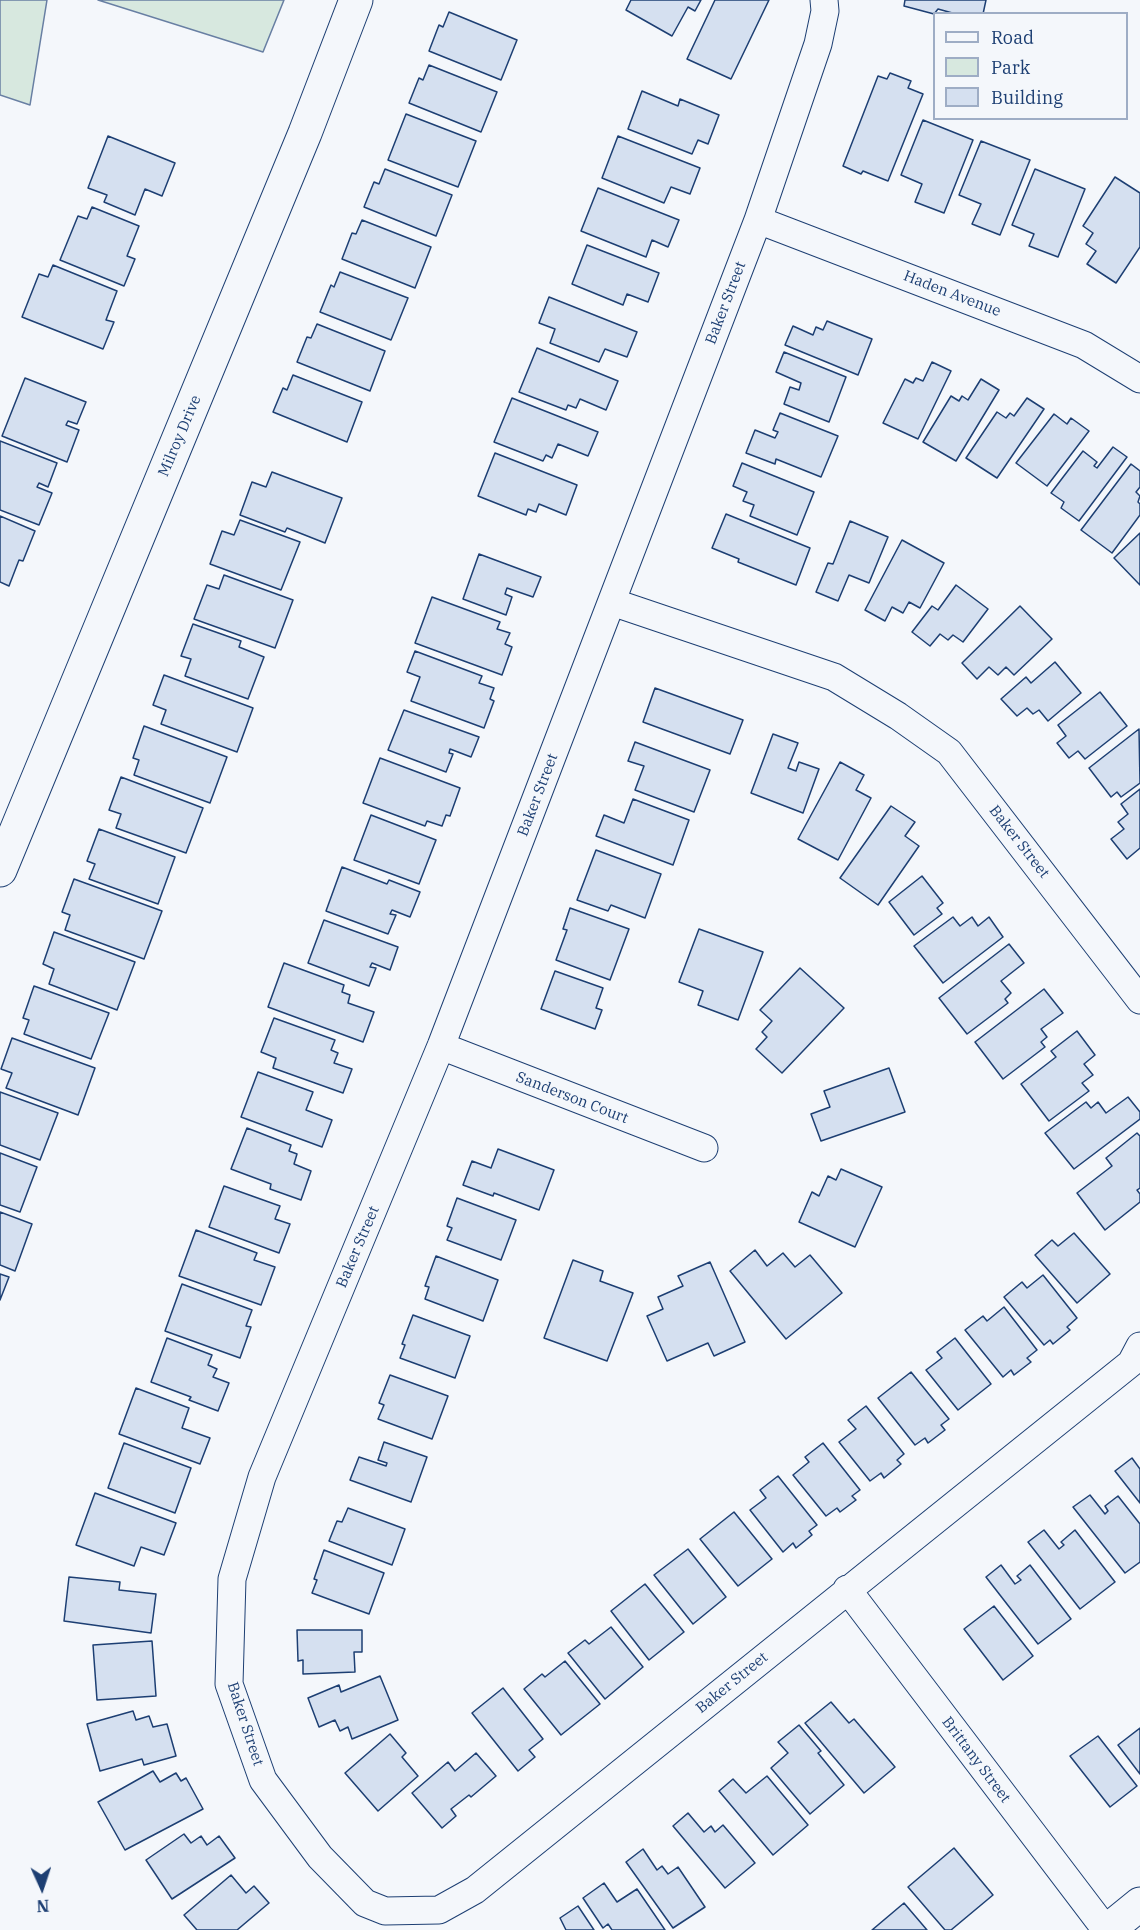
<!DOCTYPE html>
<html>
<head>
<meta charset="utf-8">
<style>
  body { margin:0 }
  #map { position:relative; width:1140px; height:1930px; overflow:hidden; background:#f4f7fb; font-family:"IBM Plex Serif",serif }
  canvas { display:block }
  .legend { position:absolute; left:933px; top:12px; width:195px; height:108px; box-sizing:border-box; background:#f4f7fb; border:2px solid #9eadc5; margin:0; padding:8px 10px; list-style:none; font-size:18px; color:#1d3f73 }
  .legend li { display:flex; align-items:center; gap:12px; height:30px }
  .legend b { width:30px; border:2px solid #9eadc5 }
  .north { position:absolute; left:12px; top:1858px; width:60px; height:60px; -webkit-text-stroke:4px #f4f7fb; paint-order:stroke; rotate:177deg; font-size:16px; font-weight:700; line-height:24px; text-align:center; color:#1d3f73 }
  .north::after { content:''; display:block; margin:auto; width:21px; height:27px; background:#1d3f73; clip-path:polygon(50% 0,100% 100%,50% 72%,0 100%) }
</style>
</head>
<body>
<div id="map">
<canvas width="1140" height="1930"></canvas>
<ul class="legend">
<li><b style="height:8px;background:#f4f7fb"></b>Road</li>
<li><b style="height:16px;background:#d7e8df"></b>Park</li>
<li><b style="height:16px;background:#d5e0f0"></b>Building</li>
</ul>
<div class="north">N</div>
</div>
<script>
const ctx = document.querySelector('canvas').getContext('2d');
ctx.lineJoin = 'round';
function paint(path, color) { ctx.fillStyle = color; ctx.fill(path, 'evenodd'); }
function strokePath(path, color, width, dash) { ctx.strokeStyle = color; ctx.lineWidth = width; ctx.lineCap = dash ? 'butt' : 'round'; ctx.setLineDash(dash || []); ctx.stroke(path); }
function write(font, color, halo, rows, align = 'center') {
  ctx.font = font + ' "IBM Plex Serif",serif'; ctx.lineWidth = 4.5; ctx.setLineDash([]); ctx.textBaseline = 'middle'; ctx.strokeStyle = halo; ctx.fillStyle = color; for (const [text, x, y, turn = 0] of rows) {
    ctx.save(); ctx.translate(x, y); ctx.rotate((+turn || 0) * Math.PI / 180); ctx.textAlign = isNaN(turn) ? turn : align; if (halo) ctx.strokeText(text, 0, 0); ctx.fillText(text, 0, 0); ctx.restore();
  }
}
const green = new Path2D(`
  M0,0H47L30,105L0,95Z
  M98,0H284L263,52Z`);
paint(green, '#d7e8df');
strokePath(green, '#687fa3', 1.5);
const building = new Path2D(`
  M631,0H701L695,11L688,7L672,36L626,10Z
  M715,0H769L731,79L687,59Z
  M905,0H986L983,14H956L938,9L934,14L904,6Z
  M449,12L517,40L501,80L429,51L439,25L443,27Z
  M429,65L497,92L481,132L409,103L419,78L423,80Z
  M890,73L911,81L908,88L923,94L888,181L863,171L861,174L843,166L878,76L887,79Z
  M642,91L678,106L680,99L719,115L708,144L698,140L692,154L628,129Z
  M406,114L476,141L458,187L388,160Z
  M923,120L973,140L944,213L915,202L922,184L901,175Z
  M108,136L175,163L162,196L145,189L135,215L104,202L107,195L88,188Z
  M618,136L700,168L690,194L671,187L664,203L602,178Z
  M981,141L1030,160L1000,235L972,224L981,204L959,195Z
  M385,169L452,195L436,236L364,207L374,182L379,184Z
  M1035,169L1085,189L1058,257L1029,246L1034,234L1012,225Z
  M1115,177L1140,193V247L1116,283L1087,264L1096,251L1086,244L1093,233L1083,226Z
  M598,188L679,220L668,247L652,240L646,257L581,231Z
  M92,207L139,226L127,256L135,259L124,286L60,260L78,216L87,219Z
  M362,220L431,247L415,288L342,259L352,233L356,234Z
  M587,245L659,273L648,302L627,294L623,305L572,284Z
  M53,265L117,291L106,320L114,322L103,349L22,317L39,274L48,277Z
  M340,272L408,298L391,340L320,312L331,285L334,287Z
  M549,297L637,332L627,357L605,349L599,362L550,343L555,329L539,323Z
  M827,321L872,339L858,375L785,345L793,326L813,335L816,327L823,330Z
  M317,324L385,351L370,391L297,362L307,337L311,338Z
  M537,348L618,381L606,410L580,399L576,408L568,405L566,410L519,392Z
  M784,352L846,377L829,422L784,404L790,387L799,390L801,383L776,372Z
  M932,362L951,371L918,439L883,423L905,379L913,383L916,378L923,381Z
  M293,375L362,402L347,442L273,412L283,388L287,390Z
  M25,378L86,402L77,424L68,421L66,425L79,430L67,462L2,436Z
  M981,379L999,390L956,461L923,442L951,396L959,401L962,396L968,400Z
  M512,398L598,432L588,456L558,444L552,458L546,455L543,461L494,442Z
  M1027,398L1044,409L997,478L966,458L997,412L1006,418L1010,413L1014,416Z
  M780,413L838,436L821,477L776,459L775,464L746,453L755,430L775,438L778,432L773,430Z
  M1054,414L1067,424L1071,418L1089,431L1047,486L1016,463Z
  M0,441L57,463L48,487L39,483L37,487L52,493L39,525L0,510Z
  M1113,447L1127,457L1079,521L1061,508L1064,502L1051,493L1083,451L1097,462L1094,466L1097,468Z
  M495,453L577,485L566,515L539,504L536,512L528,509L526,515L478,496Z
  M742,463L814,492L797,535L750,516L754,505L743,501L747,492L733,486Z
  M1131,464L1140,471V487L1136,492L1140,496L1138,502L1140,504V515L1112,553L1081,530Z
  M272,472L342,498L325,543L287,528L285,532L240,515L252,482L266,487Z
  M726,514L810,548L796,585L738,562L739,559L712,548Z
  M0,516L35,531L23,561L19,560L9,586L0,582Z
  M240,520L300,542L281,590L210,564L222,531L234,535Z
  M850,521L888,537L869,583L849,575L838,601L816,592L828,563L833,564Z
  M1140,533V585L1114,558Z
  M902,540L944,563L920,608L909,602L903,613L892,607L885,621L865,610Z
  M479,554L541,577L533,597L507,588L505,594L512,597L506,615L463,599Z
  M224,575L293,600L275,648L194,619L207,585L219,589Z
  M956,585L988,609L963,642L953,635L948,640L940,634L930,646L912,632L932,606L938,610Z
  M432,597L500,622L497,629L510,633L505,644L512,647L502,675L415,643Z
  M1020,606L1052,639L1014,675L1006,667L998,675L989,667L977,679L962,663Z
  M193,624L241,641L239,647L264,657L248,699L185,676L191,659L181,656Z
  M415,651L482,676L479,683L494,688L490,699L494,701L484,728L411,701L420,677L407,672Z
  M1055,662L1081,693L1048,721L1039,710L1033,714L1027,708L1017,716L1001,699L1026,677L1031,683Z
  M164,675L253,708L237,752L161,724L166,710L153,705Z
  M655,688L743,720L730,754L643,722Z
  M1100,692L1127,726L1085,759L1078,751L1069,758L1057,743L1066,736L1058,725Z
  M404,710L479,737L471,757L450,749L449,753L453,754L446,772L388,750Z
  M144,726L227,757L210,803L134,775L139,760L133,758Z
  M1139,729L1140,783L1121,797L1117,792L1111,797L1089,768Z
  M773,734L798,743L788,768L796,771L799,762L819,769L803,813L751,793Z
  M635,742L710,770L694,812L635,790L644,766L628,761Z
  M380,758L460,788L450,816L446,815L442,826L427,821L425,826L363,803Z
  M840,762L864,775L856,790L871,798L838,860L798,839Z
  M121,777L203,808L186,853L116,828L121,814L109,810Z
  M1140,789V848L1127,859L1111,839L1124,829L1118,822L1128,814L1121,804Z
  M633,799L689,820L673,865L596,836L604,815L624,823Z
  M891,806L915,822L905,836L919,846L878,905L840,878Z
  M371,815L436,840L419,884L354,860Z
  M99,829L175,857L158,904L89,879L95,864L87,861Z
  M596,850L661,874L645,918L611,905L608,911L577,900Z
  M342,867L387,884L389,880L420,892L410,917L392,910L390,914L396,915L388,934L326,911Z
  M922,876L943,903L937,908L942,914L914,935L889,902Z
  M74,879L162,911L144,959L65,930L70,915L62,912Z
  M570,908L629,929L610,980L556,960L567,930L563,929Z
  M953,917L960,926L972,917L978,926L989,917L1003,937L943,983L914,946Z
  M324,920L398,947L390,970L372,963L370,967L376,968L369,986L308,963Z
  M699,929L763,952L738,1020L698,1005L703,991L679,982Z
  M54,932L135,962L117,1010L49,984L54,969L43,964Z
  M1009,944L1024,963L1001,981L1011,993L1005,999L1008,1003L967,1034L939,998Z
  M284,963L344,985L342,992L350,995L348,1003L374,1012L363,1042L268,1007Z
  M800,968L844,1008L782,1073L756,1049L767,1037L762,1032L772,1021L760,1010Z
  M555,971L603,988L596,1008L602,1010L595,1029L541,1009Z
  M34,986L109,1013L91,1059L24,1034L29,1020L23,1018Z
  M1044,989L1063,1013L1041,1029L1047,1037L1041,1042L1045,1047L1003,1079L975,1042Z
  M274,1018L335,1040L331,1050L338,1053L334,1063L352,1069L343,1093L273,1068L276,1058L261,1052Z
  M1077,1031L1095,1055L1084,1064L1093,1075L1082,1083L1089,1091L1049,1121L1021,1084L1056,1057L1051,1051Z
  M12,1038L95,1068L78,1115L6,1088L12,1073L1,1069Z
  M889,1068L905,1112L821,1141L811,1114L830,1107L824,1091Z
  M258,1072L313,1092L306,1110L332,1120L322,1147L241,1117Z
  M0,1092L58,1113L40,1160L0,1145Z
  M1128,1097L1140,1112V1119L1074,1169L1045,1133L1086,1102L1091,1108L1098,1102L1106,1113Z
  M247,1128L291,1145L289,1151L297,1154L294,1164L311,1171L301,1200L270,1189L271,1184L231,1169Z
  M1137,1133L1140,1136V1188L1137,1190L1140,1194V1202L1105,1230L1077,1193L1112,1166L1106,1158Z
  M498,1149L554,1170L539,1210L494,1193L493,1196L463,1185L472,1161L491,1168Z
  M0,1153L37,1167L20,1212L0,1205Z
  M841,1169L882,1187L855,1247L799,1222L812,1192L819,1196L828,1176L836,1180Z
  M224,1186L280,1206L275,1219L290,1224L279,1253L209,1227Z
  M457,1198L516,1220L501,1260L447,1240L452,1228L447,1226Z
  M0,1212L32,1224L15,1271L0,1265Z
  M196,1230L257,1253L254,1260L275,1267L261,1305L179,1276Z
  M1074,1233L1110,1274L1077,1303L1035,1255L1052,1240L1058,1246Z
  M755,1250L767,1266L783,1253L795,1267L810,1255L842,1293L786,1339L730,1271Z
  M436,1256L498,1280L483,1321L425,1299L429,1287L425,1286Z
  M573,1260L603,1271L600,1281L633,1293L607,1361L544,1338Z
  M710,1262L745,1342L714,1356L708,1343L667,1361L647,1316L663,1309L658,1297L683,1286L678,1276Z
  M0,1274L9,1277L0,1300Z
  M1043,1275L1077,1318L1067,1327L1070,1330L1053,1344L1050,1340L1044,1345L1004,1297L1022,1282L1027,1288Z
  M182,1284L252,1310L246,1326L251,1327L240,1358L165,1331Z
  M1004,1307L1037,1350L1027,1358L1031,1362L1014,1375L1011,1370L1003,1377L965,1330L983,1316L987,1321Z
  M413,1315L470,1336L455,1378L400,1358L405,1345L402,1344Z
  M167,1338L212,1355L208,1365L217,1369L213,1377L229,1383L218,1411L189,1400L191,1397L151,1382Z
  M955,1338L991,1384L958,1410L926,1370L942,1358L937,1352Z
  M911,1372L949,1419L941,1425L945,1430L928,1443L925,1438L915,1445L878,1398Z
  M390,1375L448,1396L432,1439L378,1419L384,1405L379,1403Z
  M136,1388L189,1408L182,1428L210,1438L200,1464L119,1434Z
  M866,1406L904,1454L897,1460L901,1464L884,1478L881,1473L870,1481L839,1442L856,1429L848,1420Z
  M384,1442L427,1457L411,1502L350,1480L359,1457L386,1466L387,1463L378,1460Z
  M124,1443L191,1468L175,1513L108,1488Z
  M823,1443L860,1490L852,1496L856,1500L840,1512L837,1508L826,1516L793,1475L809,1462L805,1457Z
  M1132,1458L1140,1469V1503L1115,1471Z
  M778,1476L817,1525L809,1531L812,1535L796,1548L793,1543L783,1552L750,1510L766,1498L760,1490Z
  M95,1493L176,1523L164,1555L141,1547L134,1566L76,1545Z
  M1090,1495L1105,1514L1108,1511L1105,1506L1118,1496L1140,1524V1562L1125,1573L1073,1507Z
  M348,1508L405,1529L392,1565L329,1541L337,1521L342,1522Z
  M734,1512L772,1559L738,1586L700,1539Z
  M1044,1530L1059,1549L1064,1545L1061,1542L1075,1530L1115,1582L1080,1609L1028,1542Z
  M688,1549L726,1597L693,1624L654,1575Z
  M324,1550L384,1573L369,1614L312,1593L317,1580L314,1579Z
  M1001,1565L1015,1584L1021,1580L1017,1576L1030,1565L1071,1619L1038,1644L986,1577Z
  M69,1577L120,1582L119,1590L156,1594L151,1633L64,1621Z
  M645,1584L684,1632L649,1660L611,1611Z
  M994,1606L1033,1656L1003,1680L964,1629Z
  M611,1627L643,1667L605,1699L568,1653L585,1640L589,1644Z
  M297,1630H362V1652H354L355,1672L303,1674V1660L298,1661Z
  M152,1641L156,1696L97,1700L93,1645Z
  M565,1661L600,1704L561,1735L524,1689L542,1674L545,1677Z
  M380,1676L398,1720L352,1739L348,1727L340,1731L335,1720L319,1727L308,1698L339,1685L341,1692Z
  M503,1688L543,1739L529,1750L535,1757L518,1771L472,1713Z
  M831,1702L849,1723L854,1719L895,1767L864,1793L805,1723Z
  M133,1711L136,1720L149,1716L153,1727L167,1724L176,1756L144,1765L142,1759L100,1771L87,1724Z
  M799,1725L821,1751L818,1753L844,1785L810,1814L771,1768L788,1753L778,1742Z
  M1140,1728V1774L1118,1745Z
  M390,1734L406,1753L402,1757L418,1776L378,1811L345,1773Z
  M1098,1736L1137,1786L1110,1807L1070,1756Z
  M476,1753L496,1776L471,1797L469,1795L451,1809L456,1816L442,1828L412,1793L448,1762L455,1771Z
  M153,1771L160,1782L176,1773L181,1781L186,1778L203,1809L125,1850L98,1802Z
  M767,1776L808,1825L773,1855L719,1791L733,1779L746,1793Z
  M688,1813L704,1832L711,1826L715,1832L723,1825L755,1863L725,1888L673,1826Z
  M184,1834L191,1843L201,1836L207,1845L219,1836L235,1858L172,1899L146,1860Z
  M954,1848L993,1895L951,1930H945L908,1887Z
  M643,1849L657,1870L662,1866L668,1874L678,1867L705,1907L673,1928L626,1862Z
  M231,1875L246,1893L254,1886L269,1903L237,1930H197L184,1915Z
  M604,1883L617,1902L637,1889L665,1930H612L608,1924L603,1928L583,1898Z
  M904,1903L927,1930H872Z
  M578,1906L594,1930H566L560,1918Z`);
paint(building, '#d5e0f0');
strokePath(building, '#1d3f73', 1.5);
const minor = new Path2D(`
  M824,0L825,11L818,44L758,220L441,1046L262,1477L232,1579L229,1684L263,1780L320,1857L365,1903L385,1911L439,1910L475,1890L1131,1363L1140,1346
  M758,220L1084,345L1140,379
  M612,602L834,677L898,716L949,752L1140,1000
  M441,1046L704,1148
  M847,1589L1106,1930`);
const tertiary = new Path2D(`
  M0,870L305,133L356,0
  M1108,1930L1140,1904`);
strokePath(minor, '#1d3f73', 29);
strokePath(tertiary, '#1d3f73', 35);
strokePath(minor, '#f4f7fb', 27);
strokePath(tertiary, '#f4f7fb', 33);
write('15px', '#1d3f73', '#f4f7fb', [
  ["Haden Avenue",952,294,21],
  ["Baker Street",726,303,-69],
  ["Milroy Drive",180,436,-67],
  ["Baker Street",538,795,-69],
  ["Baker Street",1019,842,52],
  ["Sanderson Court",572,1098,21],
  ["Baker Street",358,1247,-67],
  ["Baker Street",732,1683,-39],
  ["Baker Street",245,1724,72],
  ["Brittany Street",976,1760,53]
]);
</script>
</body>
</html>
